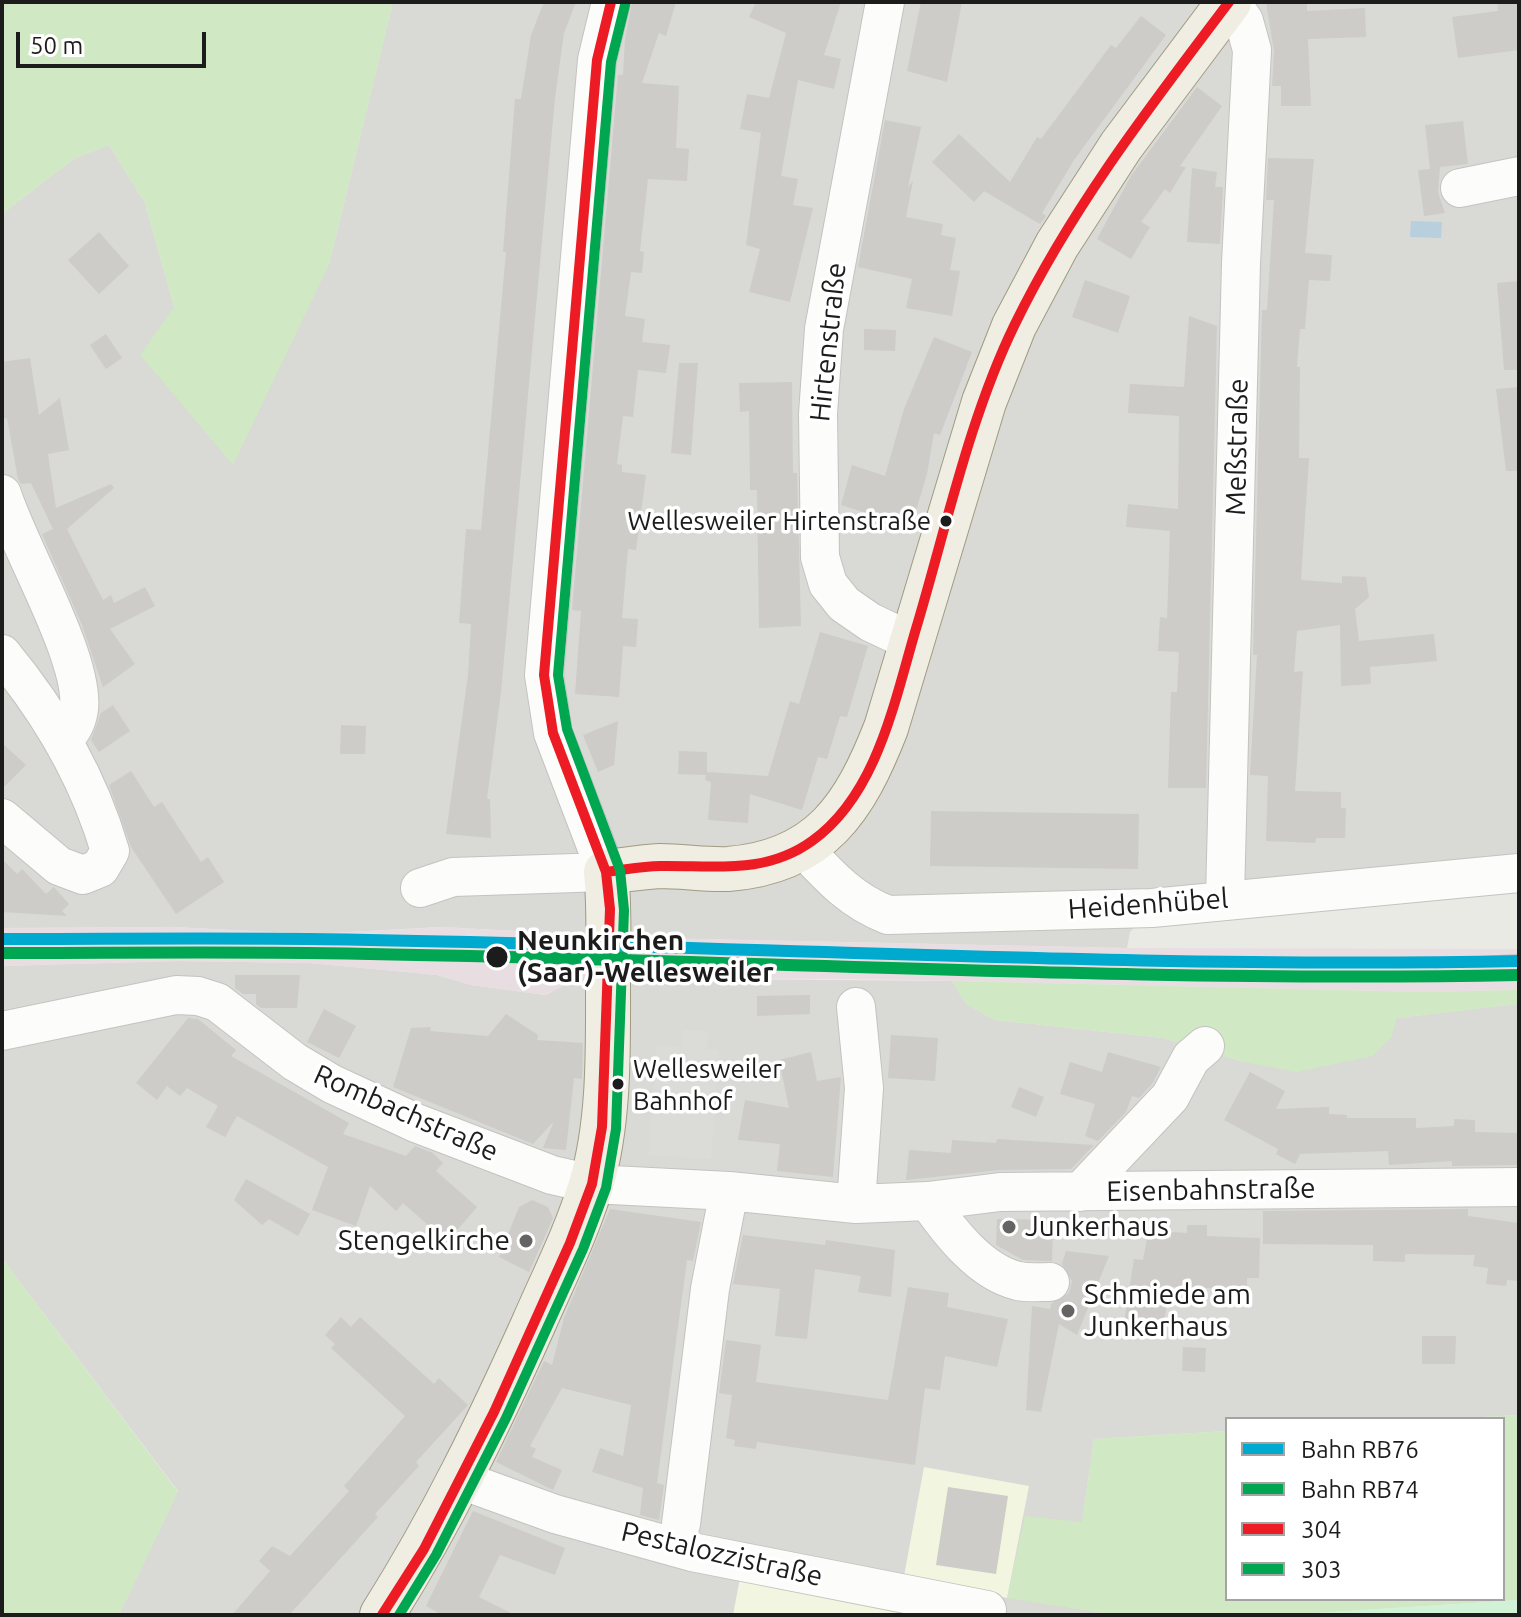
<!DOCTYPE html>
<html>
<head>
<meta charset="utf-8">
<style>
  body { margin:0 }
  #map { position:relative; width:1521px; height:1617px; overflow:hidden; background:#eaeae5; font-family:Ubuntu,sans-serif }
  canvas { display:block }
  .frame { position:absolute; inset:0; border:4px solid #1c1c1c; pointer-events:none }
  .legend { position:absolute; left:1225px; top:1417px; width:280px; height:184px; box-sizing:border-box; background:#fff; border:2px solid #a4a4a4; margin:0; padding:10px 14px; list-style:none; font-size:24px; color:#1c1c1c }
  .legend li { display:flex; align-items:center; gap:16px; height:40px }
  .legend b { width:40px; border:2px solid #a4a4a4 }
  .scale { position:absolute; left:16px; top:32px; width:190px; height:36px; box-sizing:border-box; border:4px solid #1c1c1c; border-top:0; padding-left:10px; font-size:24px; line-height:28px; white-space:nowrap; color:#1c1c1c; -webkit-text-stroke:6px #fff; paint-order:stroke }
</style>
</head>
<body>
<div id="map">
<canvas width="1521" height="1617"></canvas>
<div class="frame"></div>
<ul class="legend">
<li><b style="height:10px;background:#00a9ce"></b>Bahn RB76</li>
<li><b style="height:10px;background:#00a651"></b>Bahn RB74</li>
<li><b style="height:10px;background:#ed1c24"></b>304</li>
<li><b style="height:10px;background:#00a650"></b>303</li>
</ul>
<div class="scale">50 m</div>
</div>
<script>
const ctx = document.querySelector('canvas').getContext('2d');
ctx.lineJoin = 'round';
function paint(path, color) { ctx.fillStyle = color; ctx.fill(path, 'evenodd'); }
function strokePath(path, color, width, dash) { ctx.strokeStyle = color; ctx.lineWidth = width; ctx.lineCap = dash ? 'butt' : 'round'; ctx.setLineDash(dash || []); ctx.stroke(path); }
function write(font, color, halo, rows, align = 'center') {
  ctx.font = font + ' Ubuntu,sans-serif'; ctx.lineWidth = 7; ctx.setLineDash([]); ctx.textBaseline = 'middle'; ctx.strokeStyle = halo; ctx.fillStyle = color; for (const [text, x, y, turn = 0] of rows) {
    ctx.save(); ctx.translate(x, y); ctx.rotate((+turn || 0) * Math.PI / 180); ctx.textAlign = isNaN(turn) ? turn : align; if (halo) ctx.strokeText(text, 0, 0); ctx.fillText(text, 0, 0); ctx.restore();
  }
}
paint(new Path2D(`
  M393,2H1519V892L1141,920L1130,932L1127,948L651,938L441,927L312,934L173,927L2,928V214L75,158L109,145L145,203L174,307L329,265Z
  M177,961L310,963L437,975L471,985L546,995L576,978L952,981L966,1004L995,1020L1163,1038L1244,1062L1391,1038L1396,1018L1517,1004L1519,996V1415L1445,1419H1227V1431L1094,1439L1082,1522L1007,1597L1116,1615H119L178,1491L2,1258V966Z`), '#d9d9d6');
paint(new Path2D(`
  M173,927L312,934L441,927L651,938L1127,948L1519,949V990L1421,992L867,979L577,978L546,995L471,985L437,975L310,963L177,961L2,966V928Z`), '#e8dee2');
paint(new Path2D(`
  M924,1467L1029,1486L1007,1598L904,1576Z
  M740,1578L945,1615H733Z`), '#f2f5df');
paint(new Path2D(`
  M2,2H393L329,265L233,465L140,355L174,307L145,203L109,145L75,158L2,214Z
  M952,981L1421,992L1519,990L1518,1004L1397,1018L1391,1038L1373,1056L1297,1072L1244,1062L1163,1038L995,1020L966,1004Z
  M2,1258L178,1492L119,1615H2Z
  M1519,1415V1600L1301,1614L1116,1615L1007,1598L1025,1516L1082,1522L1094,1439L1227,1431V1599H1503V1419H1445Z`), '#d0e8c3');
paint(new Path2D(`
  M1519,1600V1615H1301V1614Z`), '#d2f2d8');
paint(new Path2D(`
  M683,1030L708,1031L706,1049L719,1050L711,1159L648,1155L657,1045L681,1047Z`), '#dbdbd8');
paint(new Path2D(`
  M1411,221L1442,222L1441,238L1410,237Z`), '#b8cfde');
paint(new Path2D(`
  M544,2H576L564,33L555,98L501,692L487,799H490L491,838L446,834L468,675L471,624L459,623L466,529L481,530L506,252H503L515,99H521L531,35Z
  M632,2H676L666,36L659,33L642,83L679,86L676,148L689,149L687,181L648,179L640,251L644,252L642,273L631,272L625,316L645,319L642,342L670,345L666,373L638,370L633,417L623,416L617,464L622,465V472L646,475L636,550L628,549L622,618L638,619L636,647L623,646L619,697L575,694L581,611L572,610L618,75H623L625,39Z
  M756,2H841L824,55L841,59L834,89L798,80L781,176L798,179L793,205L813,208L790,302L749,292L760,249L746,245L761,133L740,129L747,94L769,98L786,33L749,17Z
  M921,2H962L947,82L907,71Z
  M1266,2H1307V11L1365,8L1366,37L1308,39L1311,106H1281V86H1272L1274,51Z
  M1497,2H1519V50L1458,58L1452,17L1498,11Z
  M1141,16L1166,35L1074,160L1042,213L1046,216L1040,224L984,191L974,202L932,162L959,134L1010,182L1037,137L1041,139L1111,45L1116,48Z
  M1197,87L1222,106L1180,166L1186,167L1170,193L1165,189L1141,222L1150,227L1131,259L1097,239L1131,176Z
  M885,120L921,127L908,187L913,181L906,217L943,224L941,235L956,238L950,270L960,271L952,316L906,308L912,279L858,267Z
  M1463,121L1468,164L1440,167L1438,192L1445,213L1424,216L1418,170L1430,169L1425,125Z
  M1268,158L1314,159L1305,253L1332,255L1330,281L1309,280L1305,329H1300L1297,367H1300L1299,458H1309L1301,580L1342,583V576L1366,577L1369,597L1355,609L1359,641L1434,634L1437,661L1370,667L1371,684L1341,686L1340,625L1297,631L1294,672L1303,671L1295,791L1341,792V808H1346L1345,838H1316L1315,843L1266,841L1268,776L1250,775L1257,655H1253L1262,310H1267L1274,200H1266Z
  M1192,168L1217,172L1215,187H1223L1220,244L1187,242Z
  M99,232L129,266L99,294L68,260Z
  M1085,280L1130,296L1118,333L1072,317Z
  M1519,281V370H1504L1497,283Z
  M1189,316L1217,326L1206,788H1168L1171,692H1177L1179,652L1158,651L1160,617L1167,618L1170,531L1126,527L1128,504L1178,509L1179,416L1128,413L1130,384L1184,387Z
  M864,329L896,330L895,351L864,350Z
  M106,334L122,358L106,369L90,345Z
  M934,337L972,352L940,435L934,433L927,474L911,527L841,505L852,465L885,476L904,409Z
  M30,358L39,415L60,398L69,450L48,454L56,508L111,484L114,488L67,529L86,567L103,600L111,595L114,603L145,587L155,606L110,629L135,664L103,687L82,625L42,534L53,529L31,483L21,484L18,479L7,418L2,419V362Z
  M679,363H698L691,455L671,453Z
  M792,382L793,473H797L801,626L759,628L757,490H750L749,411L740,412L739,383Z
  M1519,387V471H1506L1496,389Z
  M820,632L868,646L847,717L840,716L827,759L818,757L802,810L750,794L748,823L708,820L711,782L705,780L706,775L678,774L679,751L707,752V772L768,776L790,701L799,704Z
  M113,705L130,731L99,752L91,740L101,713Z
  M618,721L614,765L598,772L583,735Z
  M341,725L366,726L365,754H340Z
  M2,743L26,765L2,789Z
  M131,771L154,807L162,802L201,862L208,857L224,882L176,914L131,847L109,785Z
  M931,811L1139,814L1138,869L930,866Z
  M2,859L17,874L22,869L46,894L54,887L69,904L62,911L67,916L2,912Z
  M235,975H300L297,1008H261L256,1004V994H243L235,988Z
  M810,995V1014L757,1016V996Z
  M324,1009L356,1026L339,1058L307,1042Z
  M506,1014L538,1035L537,1040L583,1043L582,1079L574,1078L566,1150L543,1148L554,1121L533,1144L393,1087L411,1028L431,1027L430,1031L488,1036Z
  M188,1018L198,1019L236,1050L231,1056L349,1123L343,1134L406,1156L415,1146L433,1153L443,1163L436,1171L477,1207L447,1242L403,1203L396,1211L370,1186L356,1226L312,1210L328,1167L237,1116L225,1137L206,1127L218,1106L187,1088L180,1096L167,1086L157,1100L136,1083Z
  M891,1035L938,1038L935,1081L888,1078Z
  M811,1052L817,1081L841,1077L833,1177L777,1171L780,1144L738,1140L745,1100L789,1108L779,1060Z
  M1108,1052L1161,1067L1152,1084L1139,1098L1132,1096L1126,1112L1098,1141L1085,1136L1095,1104L1060,1094L1070,1062L1102,1072Z
  M1250,1072L1285,1091L1276,1109L1329,1107V1114L1347,1115V1118H1416V1128L1454,1126V1119L1475,1120V1132L1519,1133L1518,1165L1452,1166V1161L1389,1165L1388,1151L1300,1154L1295,1164L1276,1154L1278,1149L1224,1120Z
  M1019,1087L1044,1097L1036,1117L1011,1107Z
  M997,1139L1094,1145L1071,1169L1000,1170L906,1180L909,1150L951,1153L952,1140L996,1143Z
  M246,1179L310,1214L298,1236L269,1219L262,1225L234,1200Z
  M532,1200L548,1207L553,1218L529,1272L499,1257L519,1207Z
  M610,1209L701,1222L693,1261L687,1260L657,1483L664,1485L659,1520L640,1515L643,1488L592,1472L600,1448L623,1456L631,1405L562,1388L530,1446L536,1449L532,1457L562,1470L553,1490L496,1462L544,1361L552,1365L564,1318Z
  M1468,1209V1216L1519,1223V1281L1507,1280L1506,1286L1486,1284L1488,1268L1473,1266L1475,1255L1405,1254V1262L1373,1261V1245L1263,1244V1211Z
  M997,1219L1053,1220L1052,1261L1023,1260L996,1245Z
  M1187,1225H1207V1236L1260,1238L1259,1278H1247V1289L1170,1287L1163,1327L1124,1322L1134,1259L1143,1260L1148,1234L1171,1238V1232L1187,1233Z
  M743,1235L825,1245L826,1240L895,1250L891,1297L858,1292L861,1276L815,1269L807,1339L775,1336L780,1289L733,1284Z
  M1066,1251L1109,1256L1077,1335L1059,1324L1041,1412L1026,1410L1032,1306L1050,1309L1051,1304L1069,1293L1072,1281L1062,1264Z
  M908,1287L949,1293L947,1307L1008,1319L997,1367L945,1356L940,1390L925,1388L915,1465L757,1442L756,1449L734,1446L735,1440L726,1438L732,1395L719,1393L726,1340L761,1345L756,1382L888,1400Z
  M341,1317L351,1327L360,1317L434,1384L439,1378L468,1405L416,1462L419,1466L375,1514L378,1517L289,1615H232L270,1571L259,1561L272,1546L290,1556L349,1491L344,1486L405,1416L331,1348L335,1344L325,1335Z
  M1422,1336H1456L1455,1364H1422Z
  M1183,1347L1206,1348L1205,1372L1182,1371Z
  M948,1487L1008,1496L996,1574L936,1565Z
  M473,1511L565,1548L555,1575L500,1555L479,1597L515,1615H442L426,1606Z`), '#cdccc8');
const minor = new Path2D(`
  M885,2L824,329L818,414L820,557L828,584L844,604L870,622L910,641
  M1460,188L1519,176
  M2,494C19,548 85,659 79,709C77,723 72,730 63,741
  M2,654C50,712 89,779 110,851L100,868L83,875L59,866L2,818
  M802,847C829,876 851,901 888,915L1152,908L1519,873
  M420,888L453,877L606,872L553,733L544,675L597,60L611,2
  M1225,898L1241,263L1252,50L1244,21L1231,2
  M856,1007L864,1088L856,1204
  M2,1031L176,995L198,996L217,1002L295,1062L332,1084L416,1123L552,1175L592,1184L729,1191L856,1204L928,1201L1000,1192L1519,1187
  M1080,1192L1170,1097L1191,1058L1205,1046
  M928,1201C949,1231 980,1272 1018,1281C1028,1283 1040,1282 1050,1282
  M461,1480L555,1514L692,1552L987,1610
  M681,1524L710,1289L729,1191`);
const major = new Path2D(`
  M382,1615C441,1522 488,1425 533,1325C553,1279 576,1234 591,1185C610,1121 608,1047 608,981C608,944 610,908 606,872C624,870 642,867 660,866C683,866 706,870 728,869C821,862 855,807 886,728L984,402L1014,326L1057,245L1121,146L1229,2`);
strokePath(minor, '#c3c3c1', 40);
strokePath(major, '#a09b82', 46);
strokePath(minor, '#fcfcfb', 38);
strokePath(major, '#f0ede3', 44);
const rail = new Path2D(`
  M1435,964L1519,958`);
strokePath(rail, '#c9c9c8', 9);
strokePath(rail, '#fff', 6, [18]);
strokePath(new Path2D(`
  M606,872C624,870 642,866 660,866C714,865 765,875 812,841C879,793 895,697 918,622C947,524 970,416 1015,324C1072,207 1151,105 1229,2
  M382,1615L424,1549L494,1412L570,1243L592,1184L602,1127L610,909L606,872L553,733L544,675L597,60L611,2`), '#ed1c24', 10);
strokePath(new Path2D(`
  M399,1615L436,1555L506,1418L583,1249L606,1188L616,1129L624,910L620,870L567,729L558,675L611,62L625,5`), '#00a650', 10);
strokePath(new Path2D(`
  M2,939C104,939 205,938 307,939C711,944 1115,969 1519,961`), '#00a9ce', 12);
strokePath(new Path2D(`
  M2,953C104,953 205,952 307,953C711,958 1115,983 1519,975`), '#00a651', 12);
for (const [x, y, r, color] of [
  [946,521,7,"#1c1c1c"],
  [497,957,12,"#1c1c1c"],
  [618,1084,7,"#1c1c1c"],
  [1009,1227,8,"#646462"],
  [526,1241,8,"#646462"],
  [1068,1311,8,"#646462"]
]) { const dot = new Path2D(); dot.arc(x, y, r, 0, 2 * Math.PI); ctx.fillStyle = color; ctx.fill(dot); strokePath(dot, '#fff', 3); }
write('26px', '#1c1c1c', '#fff', [
  ["Wellesweiler Hirtenstraße",931,521],
  ["Wellesweiler",633,1069,"left"],
  ["Bahnhof",633,1101,"left"]
], 'right');
write('28px', '#1c1c1c', '#fff', [
  ["Hirtenstraße",828,342,-84],
  ["Meßstraße",1237,447,-89],
  ["Heidenhübel",1148,904,-4],
  ["Rombachstraße",406,1113,24],
  ["Eisenbahnstraße",1211,1190,-1],
  ["Pestalozzistraße",722,1554,13]
]);
write('bold 28px', '#1c1c1c', '#fff', [
  ["Neunkirchen",517,941],
  ["(Saar)-Wellesweiler",517,973]
], 'left');
write('28px', '#1c1c1c', '#fff', [
  ["Junkerhaus",1025,1227],
  ["Stengelkirche",510,1241,"right"],
  ["Schmiede am",1084,1295],
  ["Junkerhaus",1084,1327]
], 'left');
</script>
</body>
</html>
